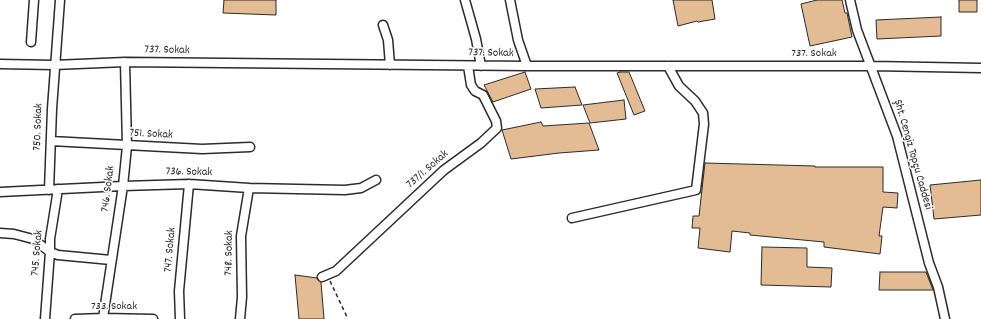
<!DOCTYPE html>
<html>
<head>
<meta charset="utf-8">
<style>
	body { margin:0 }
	canvas { display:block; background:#fff }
</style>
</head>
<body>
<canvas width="981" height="319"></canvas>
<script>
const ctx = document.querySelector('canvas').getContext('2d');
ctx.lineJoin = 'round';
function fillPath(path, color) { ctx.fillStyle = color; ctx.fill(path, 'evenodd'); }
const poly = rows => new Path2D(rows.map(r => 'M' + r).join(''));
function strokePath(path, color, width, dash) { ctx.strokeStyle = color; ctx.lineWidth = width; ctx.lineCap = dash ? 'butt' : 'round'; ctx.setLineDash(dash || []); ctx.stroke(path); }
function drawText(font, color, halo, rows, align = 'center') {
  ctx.font = font + ' Dekko,sans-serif'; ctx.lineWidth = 3; ctx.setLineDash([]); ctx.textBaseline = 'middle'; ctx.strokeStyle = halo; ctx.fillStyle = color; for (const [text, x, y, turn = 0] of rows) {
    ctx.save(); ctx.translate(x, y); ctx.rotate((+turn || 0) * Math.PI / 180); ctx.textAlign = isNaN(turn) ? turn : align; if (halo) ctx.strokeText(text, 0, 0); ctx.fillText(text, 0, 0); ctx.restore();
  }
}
const building = poly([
	[224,0,276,0,276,15,223,13,224,0],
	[673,0,712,0,715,19,698,22,697,21,678,26,673,0],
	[817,0,842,0,845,13,847,13,852,37,810,46,801,4,817,0],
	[959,0,977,0,977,12,959,12,959,0],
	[941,17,941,36,877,39,876,20,941,17],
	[525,72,531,89,493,102,484,85,525,72],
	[620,72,629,72,645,111,634,115,617,73,620,72],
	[575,87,582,105,541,108,535,89,575,87],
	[624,100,626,119,590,123,583,105,624,100],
	[541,122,543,126,589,123,599,150,559,153,511,159,502,130,541,122],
	[705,163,815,166,815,167,883,167,883,192,898,193,897,208,883,207,879,236,882,236,880,254,824,247,824,242,750,235,750,233,732,231,730,252,698,248,700,228,692,228,693,216,699,216,705,163],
	[981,180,981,215,934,219,930,185,981,180],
	[762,247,807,248,807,267,832,268,831,287,761,285,762,247],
	[880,272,926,272,933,290,879,290,880,272],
	[295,275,317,278,321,282,324,319,299,319,295,275]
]);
fillPath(building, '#e3bc94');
strokePath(building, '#2b2b2b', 1);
const minor = poly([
	[465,0,476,39,481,66],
	[510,0,518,40,527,66],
	[850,0,857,30,897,136,929,263,938,287,945,319],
	[383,25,388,40,390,65],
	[31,42,34,0],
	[0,64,54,65,125,62,527,66,872,66,981,68],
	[51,141,202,149,250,147],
	[49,190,52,109,60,0],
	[0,192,123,186,189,184,249,188,345,190,361,188,376,180],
	[572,218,696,190,704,124,703,113,695,101,679,86,668,66],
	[0,233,14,234,33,239,50,252,58,255,111,260],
	[322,277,336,271,444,170,481,143,497,128,496,121,483,95,475,91,471,85,468,66],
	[103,318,123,186,127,146,125,62],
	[45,319,50,252,50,239,58,189],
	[75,319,103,318,153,319],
	[180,319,179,291,189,184],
	[240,319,242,297,241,236,249,188]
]);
strokePath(minor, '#2b2b2b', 11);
strokePath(poly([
	[330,281,348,319]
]), '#2b2b2b', 1.5, [4, 3]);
strokePath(minor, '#fff', 8);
drawText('12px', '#2b2b2b', '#fff', [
	["737. Sokak",167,51,1],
	["737. Sokak",491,54,1],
	["737. Sokak",814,54],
	["750. Sokak",39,127,-88],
	["751. Sokak",151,135,3],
	["Şht. Cengiz Topçu Caddesi",912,155,74],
	["737/1. Sokak",428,170,-41],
	["736. Sokak",189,173,1],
	["746. Sokak",109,189,-83],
	["747. Sokak",171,250,-85],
	["745. Sokak",38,253,-85],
	["748. Sokak",230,253,-89],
	["733. Sokak",114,307]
]);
</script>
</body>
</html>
